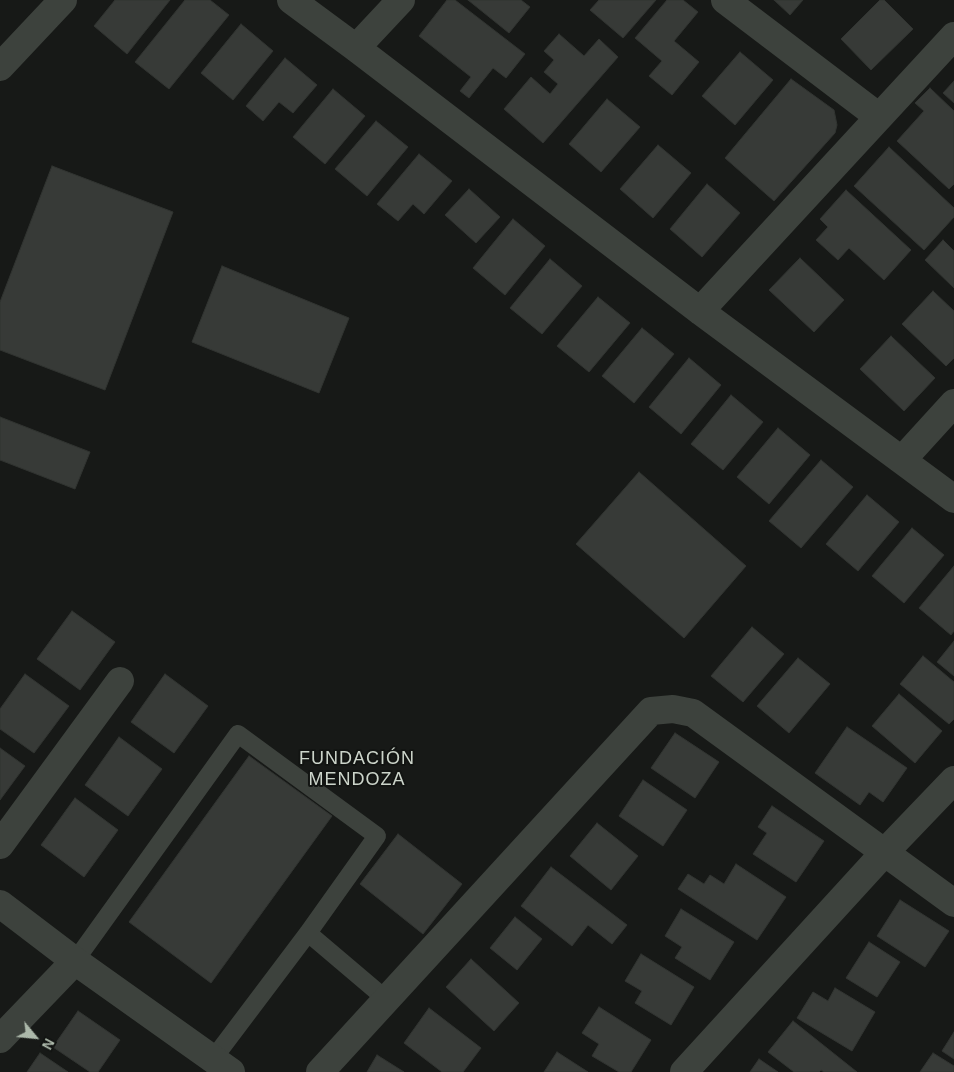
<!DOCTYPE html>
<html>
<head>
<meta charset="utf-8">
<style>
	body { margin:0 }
	#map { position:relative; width:954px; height:1072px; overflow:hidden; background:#171917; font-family:Arial,sans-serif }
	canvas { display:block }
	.north { position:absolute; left:10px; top:1012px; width:50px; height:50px; -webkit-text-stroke:4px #121412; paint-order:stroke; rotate:118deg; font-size:14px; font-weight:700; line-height:20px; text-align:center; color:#acb8aa }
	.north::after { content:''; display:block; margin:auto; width:18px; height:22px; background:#acb8aa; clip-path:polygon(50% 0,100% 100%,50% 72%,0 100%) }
</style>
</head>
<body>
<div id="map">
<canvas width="954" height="1072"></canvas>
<div class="north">N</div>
</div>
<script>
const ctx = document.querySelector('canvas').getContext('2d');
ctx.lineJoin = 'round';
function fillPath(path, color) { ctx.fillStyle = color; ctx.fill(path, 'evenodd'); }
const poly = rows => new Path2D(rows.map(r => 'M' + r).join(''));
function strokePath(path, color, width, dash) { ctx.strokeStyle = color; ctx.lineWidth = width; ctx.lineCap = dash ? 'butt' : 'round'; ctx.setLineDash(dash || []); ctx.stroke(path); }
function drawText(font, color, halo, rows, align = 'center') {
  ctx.font = font + ' Arial,sans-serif'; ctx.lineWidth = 4; ctx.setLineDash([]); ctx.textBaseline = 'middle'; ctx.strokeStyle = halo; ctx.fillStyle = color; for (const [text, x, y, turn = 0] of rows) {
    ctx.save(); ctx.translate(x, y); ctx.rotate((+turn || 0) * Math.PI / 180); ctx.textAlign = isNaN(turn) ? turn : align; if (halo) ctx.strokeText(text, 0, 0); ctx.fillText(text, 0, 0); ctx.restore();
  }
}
const building = poly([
	[115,0,170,0,127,54,94,26,115,0],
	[185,0,210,0,229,15,169,89,135,62,185,0],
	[447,0,455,0,525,54,506,78,493,68,469,98,460,91,471,77,419,36,447,0],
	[468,0,521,0,530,7,509,33,468,0],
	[599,0,656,0,623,38,590,10,599,0],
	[667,0,683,0,698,12,674,41,699,62,672,95,649,76,662,61,635,38,667,0],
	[774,0,803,0,790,15,774,0],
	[880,0,884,0,913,29,871,70,841,39,880,0],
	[241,24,273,51,233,100,201,73,241,24],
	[559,34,584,56,599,39,618,57,543,143,504,109,531,77,550,94,558,84,544,72,554,60,544,51,559,34],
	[740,52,773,80,735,125,702,96,740,52],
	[285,58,317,85,293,113,279,102,263,121,246,106,285,58],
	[791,79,834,110,837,125,835,133,774,201,725,158,791,79],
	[954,81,954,103,943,93,954,81],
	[930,88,954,111,954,184,949,189,897,141,924,111,915,103,930,88],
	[333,89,365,116,325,164,293,137,333,89],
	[607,99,640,127,601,172,569,144,607,99],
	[376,121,408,147,367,196,335,169,376,121],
	[658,145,691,173,653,218,620,189,658,145],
	[889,147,954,208,954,217,924,250,854,186,889,147],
	[419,154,452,181,424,214,413,204,398,221,377,204,419,154],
	[52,166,173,212,105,390,0,350,0,302,52,166],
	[707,184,740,213,702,257,670,229,707,184],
	[469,189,500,217,476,243,445,215,469,189],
	[846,190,911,250,884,280,849,248,838,260,816,240,828,227,820,219,846,190],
	[513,219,545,246,505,295,473,268,513,219],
	[943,240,954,251,954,288,925,260,943,240],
	[800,258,844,300,814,332,769,290,800,258],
	[550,259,582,286,542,334,510,308,550,259],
	[222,266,349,318,319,393,192,342,222,266],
	[933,291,954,311,954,358,946,366,902,324,933,291],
	[598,297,630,323,589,372,557,346,598,297],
	[642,328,674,354,634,403,602,376,642,328],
	[891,336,935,378,904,411,860,369,891,336],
	[689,358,721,385,681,434,649,407,689,358],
	[731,395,763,422,723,470,691,444,731,395],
	[0,417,90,452,75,489,0,460,0,417],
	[778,428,810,455,769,504,737,477,778,428],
	[821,460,853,487,801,548,769,521,821,460],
	[639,472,746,566,684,638,576,544,639,472],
	[867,495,899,522,858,571,826,544,867,495],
	[912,528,944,555,904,603,872,576,912,528],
	[954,566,954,631,951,635,919,608,954,566],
	[72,611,115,642,80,690,37,659,72,611],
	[752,627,784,654,743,702,711,676,752,627],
	[954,641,954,676,937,662,954,641],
	[923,656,954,682,954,719,949,724,900,684,923,656],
	[798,658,830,684,789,733,757,706,798,658],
	[25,674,69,706,34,753,0,729,0,709,25,674],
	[165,674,208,706,174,753,131,722,165,674],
	[899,694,942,731,915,763,872,726,899,694],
	[847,727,907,768,883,802,869,792,860,805,815,773,847,727],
	[675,733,719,762,695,798,651,768,675,733],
	[119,737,162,769,128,816,85,785,119,737],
	[0,748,25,766,0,800,0,748],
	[249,756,332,816,211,983,129,922,249,756],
	[643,780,687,810,663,846,619,816,643,780],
	[75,798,118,830,84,877,41,845,75,798],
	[772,806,824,841,796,882,753,854,767,833,758,827,772,806],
	[597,823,638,856,611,890,570,856,597,823],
	[398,834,462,884,423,934,360,884,398,834],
	[736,864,786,897,757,940,678,889,688,874,704,884,710,875,724,884,736,864],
	[551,867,627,925,612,944,588,925,572,946,521,906,551,867],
	[900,900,949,931,925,967,877,936,900,900],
	[681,909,734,942,710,980,675,958,682,947,665,936,681,909],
	[515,917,542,939,517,970,490,948,515,917],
	[869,942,900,962,877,997,846,978,869,942],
	[641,954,694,987,671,1025,635,1003,642,991,625,981,641,954],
	[471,959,519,1003,494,1031,446,987,471,959],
	[835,988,875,1012,852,1051,797,1018,813,992,828,1001,835,988],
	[599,1007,651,1040,631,1072,619,1072,592,1056,599,1044,582,1033,599,1007],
	[429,1008,481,1048,463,1072,442,1072,404,1043,429,1008],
	[78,1011,120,1040,98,1072,90,1072,53,1047,78,1011],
	[793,1021,857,1072,824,1072,821,1070,819,1072,794,1072,768,1052,793,1021],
	[954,1032,954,1059,942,1051,954,1032],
	[557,1052,588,1072,544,1072,557,1052],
	[40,1053,68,1072,27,1072,40,1053],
	[933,1053,954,1066,954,1072,920,1072,933,1053],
	[377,1055,404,1072,367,1072,377,1055],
	[759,1059,778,1072,750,1072,759,1059]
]);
fillPath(building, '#373a37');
strokePath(building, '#313431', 1);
strokePath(poly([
	[308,933,387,1000],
	[75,961,238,734,377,836,308,933,213,1059]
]), '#3d423d', 18);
strokePath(poly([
	[291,0,356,48,700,311,954,499],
	[725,0,879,117],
	[356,48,401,0],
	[0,67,63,0],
	[700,311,954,36],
	[902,460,954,403],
	[0,845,120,681],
	[0,904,75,961,231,1072],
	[0,1039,75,961],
	[320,1072,651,711,673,709,693,713,954,903],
	[684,1072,884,853,954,780]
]), '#3d423d', 28);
ctx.letterSpacing = '1px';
drawText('18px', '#ccd4ca', '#121412', [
	["FUNDACIÓN",357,759],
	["MENDOZA",357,780]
]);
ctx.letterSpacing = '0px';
</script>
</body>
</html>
